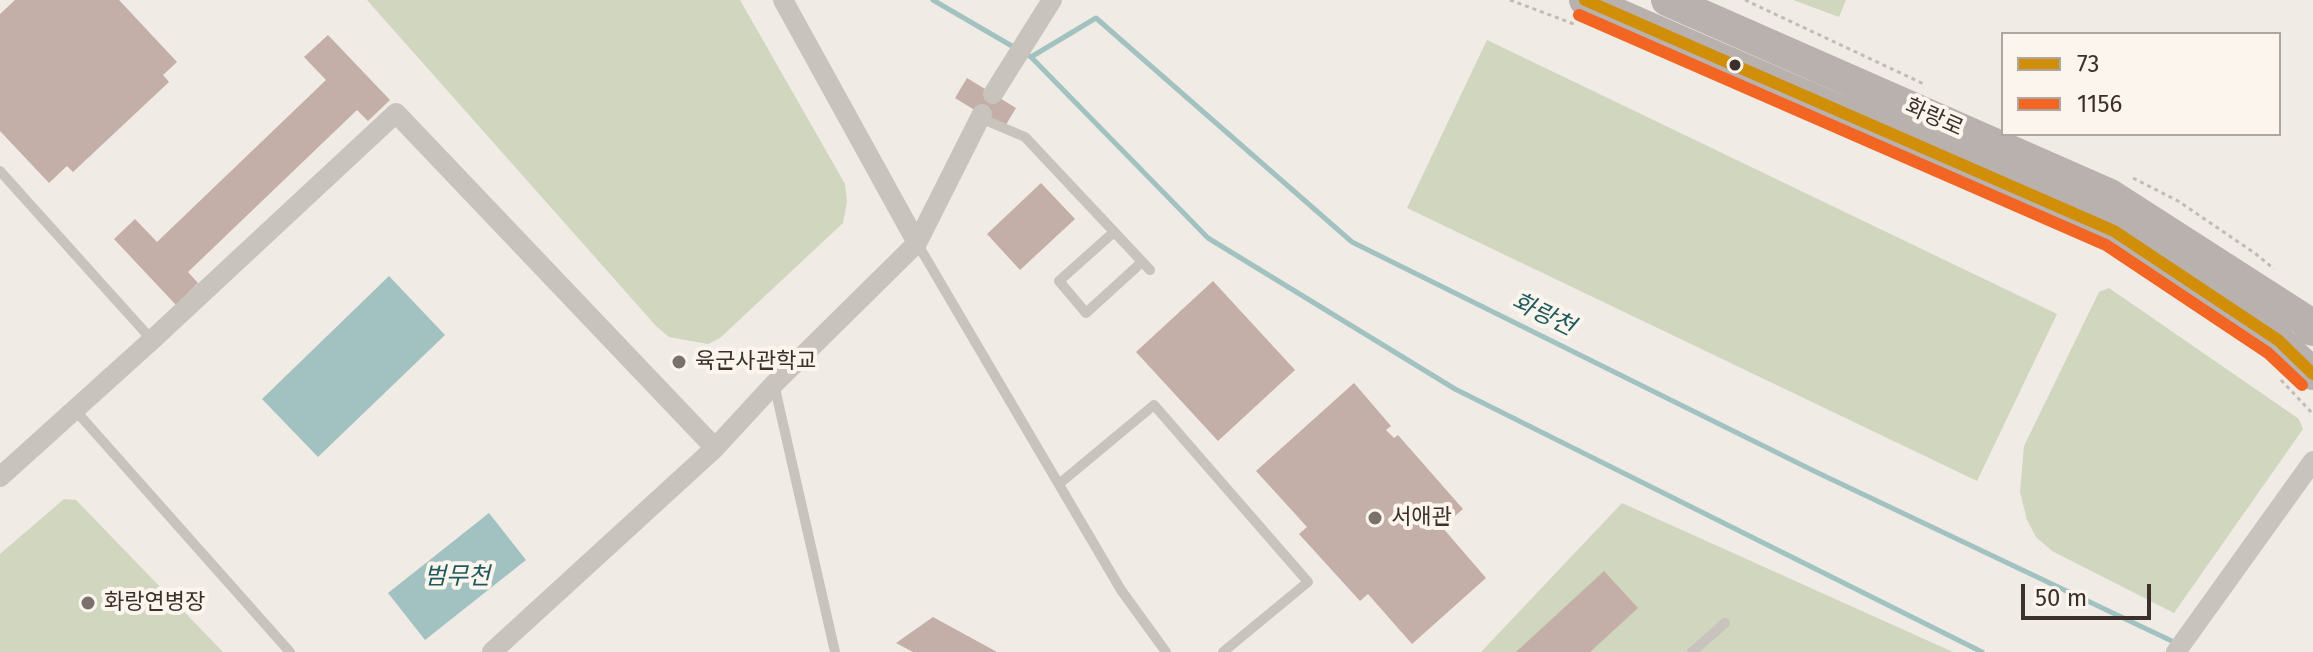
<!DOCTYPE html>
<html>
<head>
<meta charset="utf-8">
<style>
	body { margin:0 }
	#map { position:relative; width:2313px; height:652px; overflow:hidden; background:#f0ebe5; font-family:"Fira Sans",sans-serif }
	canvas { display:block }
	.legend { position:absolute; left:2001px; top:32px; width:280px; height:104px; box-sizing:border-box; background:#fbf5ee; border:2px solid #aea6a0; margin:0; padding:10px 14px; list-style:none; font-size:24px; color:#3b302b }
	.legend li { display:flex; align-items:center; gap:16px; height:40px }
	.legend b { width:40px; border:2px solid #aea6a0 }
	.scale { position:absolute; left:2021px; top:584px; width:130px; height:36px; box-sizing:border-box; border:4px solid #3b302b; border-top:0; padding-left:10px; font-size:24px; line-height:28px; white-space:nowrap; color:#3b302b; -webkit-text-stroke:6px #fbf5ee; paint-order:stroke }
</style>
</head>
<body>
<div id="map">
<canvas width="2313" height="652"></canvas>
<ul class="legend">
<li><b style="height:10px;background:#d18e09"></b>73</li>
<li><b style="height:10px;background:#f26522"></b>1156</li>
</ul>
<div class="scale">50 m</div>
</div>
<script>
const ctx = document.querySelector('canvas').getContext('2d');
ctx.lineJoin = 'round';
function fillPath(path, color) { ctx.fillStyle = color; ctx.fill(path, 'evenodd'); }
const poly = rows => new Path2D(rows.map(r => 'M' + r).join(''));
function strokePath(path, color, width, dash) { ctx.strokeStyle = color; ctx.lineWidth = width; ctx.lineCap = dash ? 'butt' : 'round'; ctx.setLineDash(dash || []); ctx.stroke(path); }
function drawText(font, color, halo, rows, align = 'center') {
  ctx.font = font + ' "Fira Sans","Noto Sans KR",sans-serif'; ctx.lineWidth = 8; ctx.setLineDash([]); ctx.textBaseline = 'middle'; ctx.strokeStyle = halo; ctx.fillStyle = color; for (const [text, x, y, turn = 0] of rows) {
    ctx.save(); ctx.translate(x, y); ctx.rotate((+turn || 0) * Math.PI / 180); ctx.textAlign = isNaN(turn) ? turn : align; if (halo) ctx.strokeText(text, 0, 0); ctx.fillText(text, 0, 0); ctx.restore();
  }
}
fillPath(poly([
	[367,0,740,0,845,184,847,202,843,223,720,338,708,344,669,337,656,326],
	[1793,0,1846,0,1839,17],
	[1487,40,2057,314,1977,481,1407,208],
	[2109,288,2299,419,2303,429,2174,613,2052,551,2036,537,2027,520,2020,492,2024,446,2099,292],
	[64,499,76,500,223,652,0,652,0,554],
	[1622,503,1953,652,1481,652]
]), '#d1d6bf');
fillPath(poly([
	[389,276,445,335,318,457,262,399],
	[489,513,526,560,425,640,388,593]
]), '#a1c2c1');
strokePath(poly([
	[933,0,1017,49],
	[1026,54,1031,57,1096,18,1352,242,1814,471,2176,643],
	[1031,57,1208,238,1455,389,1982,652]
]), '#a1c2c1', 5);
fillPath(poly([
	[15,0,119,0,177,62,163,75,169,82,73,172,67,166,49,183,0,131,0,14],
	[328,35,390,100,368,121,357,110,188,272,198,283,176,305,114,239,135,219,157,242,326,80,304,57],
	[967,78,1016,108,1004,128,955,98],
	[1041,183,1075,219,1020,270,987,234],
	[1213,281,1295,370,1218,441,1136,352],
	[1354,383,1391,426,1386,430,1394,438,1398,435,1463,509,1442,527,1486,578,1412,644,1368,594,1360,601,1299,534,1307,527,1256,471],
	[1604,571,1638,608,1590,652,1516,652],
	[933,617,997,652,913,652,896,643]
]), '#c3afa7');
strokePath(poly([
	[1510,0,1574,24],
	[1745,0,1926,85],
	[2133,178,2178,201,2256,254,2274,269],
	[2281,380,2313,414]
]), '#c2bbb6', 3, [4, 4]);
strokePath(poly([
	[980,118,1025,137,1150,270],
	[0,171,152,340],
	[1114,232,1059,281,1086,313,1142,262],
	[917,243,1121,590,1166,652],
	[774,384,835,652],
	[75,410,290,652],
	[1059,484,1154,405,1308,582,1223,652],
	[1692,652,1725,623]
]), '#c9c3be', 10);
strokePath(poly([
	[993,94,1052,0],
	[917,243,982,114],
	[0,477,152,340,396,113,715,448],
	[492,652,715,448,774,384,917,243,783,0],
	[2176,652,2313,461]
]), '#c9c3be', 20);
strokePath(poly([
	[1585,0,2114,231,2278,340,2313,374],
	[1667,0,2110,195,2303,319,2313,330]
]), '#b8b1ad', 32);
strokePath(poly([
	[1585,0,2114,231,2278,340,2313,374]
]), '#d18e09', 12);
strokePath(poly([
	[1579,15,2106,245,2268,353,2302,385]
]), '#f26522', 12);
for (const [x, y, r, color] of [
	[1735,65,7,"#3b302b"],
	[679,362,8,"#7a716c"],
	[1375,518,8,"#7a716c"],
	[88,603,8,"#7a716c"]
]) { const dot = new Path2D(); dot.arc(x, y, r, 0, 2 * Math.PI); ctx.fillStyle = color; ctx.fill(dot); strokePath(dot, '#fbf5ee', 3); }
drawText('22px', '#3b302b', '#fbf5ee', [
	["화랑로",1934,118,24]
]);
drawText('22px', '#3b302b', '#fbf5ee', [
	["육군사관학교",695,362],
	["서애관",1391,518],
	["화랑연병장",104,603]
], 'left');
drawText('italic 24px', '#1f5a5e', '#fbf5ee', [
	["화랑천",1543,315,26],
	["범무천",457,577]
]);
</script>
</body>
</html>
